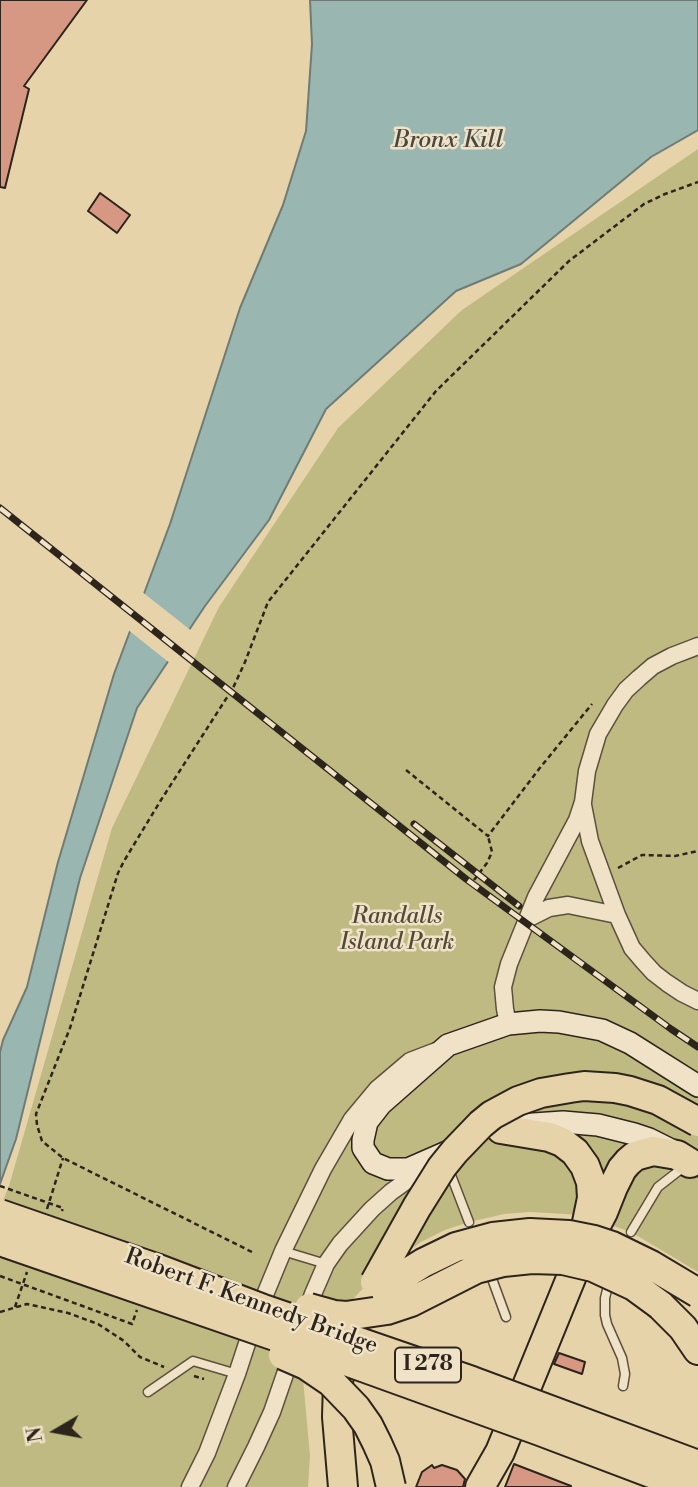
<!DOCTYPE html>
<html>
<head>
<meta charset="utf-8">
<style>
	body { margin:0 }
	#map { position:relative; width:698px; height:1487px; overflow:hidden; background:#e7d3a9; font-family:"Libre Bodoni",serif }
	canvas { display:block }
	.north { position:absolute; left:21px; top:1396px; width:70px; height:70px; -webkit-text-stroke:5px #efe2c7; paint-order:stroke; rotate:260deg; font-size:19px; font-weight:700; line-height:28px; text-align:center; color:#2d241c }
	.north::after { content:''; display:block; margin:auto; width:24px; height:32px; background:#2d241c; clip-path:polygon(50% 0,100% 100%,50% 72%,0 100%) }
</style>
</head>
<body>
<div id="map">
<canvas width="698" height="1487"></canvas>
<div class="north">N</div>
</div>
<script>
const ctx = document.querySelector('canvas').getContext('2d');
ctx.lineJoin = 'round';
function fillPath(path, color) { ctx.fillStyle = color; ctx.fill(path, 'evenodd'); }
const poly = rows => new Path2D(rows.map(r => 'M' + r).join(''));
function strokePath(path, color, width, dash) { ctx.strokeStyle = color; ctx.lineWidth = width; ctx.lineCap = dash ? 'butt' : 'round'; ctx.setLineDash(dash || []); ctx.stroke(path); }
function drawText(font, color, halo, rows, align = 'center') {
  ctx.font = font + ' "Libre Bodoni",serif'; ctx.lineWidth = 5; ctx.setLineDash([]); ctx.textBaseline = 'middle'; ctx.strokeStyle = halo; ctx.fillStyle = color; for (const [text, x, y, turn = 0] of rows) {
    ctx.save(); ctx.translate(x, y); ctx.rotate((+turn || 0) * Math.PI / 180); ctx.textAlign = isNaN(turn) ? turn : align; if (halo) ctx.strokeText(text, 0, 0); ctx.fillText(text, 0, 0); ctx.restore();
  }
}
fillPath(poly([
	[698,149,698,1272,631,1232,582,1215,530,1212,504,1214,469,1222,445,1230,421,1242,379,1272,352,1300,302,1368,310,1456,308,1487,0,1487,0,1208,9,1186,112,828,219,607,338,428,462,310]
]), '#beba82');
const water = poly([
	[310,0,698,0,698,130,651,157,521,264,456,291,326,409,269,520,205,606,137,708,80,878,16,1139,0,1184,0,1052,3,1040,27,987,58,862,114,674,170,524,240,308,283,205,306,131,312,44,310,0]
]);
fillPath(water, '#9ab6b1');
strokePath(water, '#6e7c75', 2);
fillPath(poly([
	[141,591,193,632,171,664,127,629]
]), '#e7d3a9');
const building = poly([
	[0,0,87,0,24,86,29,89,5,188,0,187,0,0],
	[100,193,130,215,117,233,88,211,100,193],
	[559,1353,585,1362,582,1374,554,1364,559,1353],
	[514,1464,571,1486,571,1487,505,1487,514,1464],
	[432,1465,434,1468,442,1465,457,1470,465,1479,463,1487,416,1487,422,1472,432,1465]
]);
fillPath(building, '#d69883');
strokePath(building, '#2d241c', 2);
const lane = poly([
	[449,1170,469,1222],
	[631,1232,658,1187,685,1166],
	[283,1251,326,1264],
	[491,1276,506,1317],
	[608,1286,605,1298,605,1315,607,1324,622,1358,625,1374,623,1386],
	[148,1392,193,1361,237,1374]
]);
const street = poly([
	[583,805,590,841,617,915],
	[527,919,549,908,568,905,617,915,632,948,643,961,654,973,667,983,682,993,698,1001],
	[508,1024,505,1009,503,987,509,964,536,897,577,820,583,802,587,771,598,734,615,705,626,690,639,678,653,666,672,656,698,646],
	[306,1313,313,1294,326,1264,340,1244,372,1209,391,1192,424,1168],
	[190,1487,207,1453,237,1374,255,1319,283,1251,323,1169,352,1119,377,1089,410,1061,436,1051],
	[236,1487,256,1447,272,1412,293,1351]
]);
const secondary = poly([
	[519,1125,563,1122,598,1125,634,1134,649,1139,671,1150],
	[456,1148,408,1169,388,1169,373,1163,363,1148,363,1140,367,1122,381,1104,448,1045,508,1024,540,1021,559,1022,602,1030,630,1043,698,1086]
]);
const highway = poly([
	[501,1129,549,1137,562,1142,575,1152,585,1166,591,1182,592,1198,586,1227],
	[660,1305,683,1328,698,1350],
	[340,1371,338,1382,337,1417,343,1487],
	[480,1487,500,1452,580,1256,603,1212,613,1187,622,1169,628,1162,635,1156,653,1151,677,1155,690,1163]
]);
strokePath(lane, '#5c503f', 11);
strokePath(street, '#5c503f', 19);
strokePath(secondary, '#2d241c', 24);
strokePath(highway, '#2d241c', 32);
strokePath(poly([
	[406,770,488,836,539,769,592,704],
	[618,868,642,855,675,856,698,851],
	[474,880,487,863,492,852,488,836],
	[47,1209,63,1158],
	[252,1252,63,1158,42,1141,37,1125,36,1114,70,1028,118,873,124,861,161,800,233,688,245,662,268,602,436,391,569,261,644,204,665,194,698,182],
	[15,1307,27,1272],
	[0,1312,27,1304,68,1313,98,1324,124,1341,140,1357,164,1367],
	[194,1376,204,1379]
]), '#2d241c', 2.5, [5, 3.5]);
strokePath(lane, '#efe2c7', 8);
strokePath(street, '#efe2c7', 16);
strokePath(secondary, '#efe2c7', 21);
strokePath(highway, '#e7d3a9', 28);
const rail = poly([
	[0,508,466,879,671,1029,698,1047],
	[414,824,519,906]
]);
strokePath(rail, '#2d241c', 7);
strokePath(rail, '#efe2c7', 4.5, [13]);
const highwayBridge = poly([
	[0,1214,156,1268,266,1310,472,1381,698,1465],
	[0,1241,321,1352,540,1431,688,1487],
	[375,1282,417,1207,442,1167,455,1151,481,1124,492,1115,518,1101,541,1093,570,1088,584,1086,615,1088,630,1091,658,1100,698,1122],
	[386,1292,407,1273,423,1263,456,1247,493,1237,530,1233,569,1235,594,1240,612,1246,651,1265,698,1293],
	[309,1308,334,1315,346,1316,387,1310,411,1302,476,1269,503,1262,532,1259,563,1260,593,1267,634,1286,660,1305],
	[283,1355,306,1365,331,1382,356,1408,368,1425,377,1443,385,1461,391,1487]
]);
strokePath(highwayBridge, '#2d241c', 32, []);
strokePath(poly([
	[0,1186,63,1208,62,1211],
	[0,1276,132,1324,137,1310]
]), '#2d241c', 2.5, [5, 3.5]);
strokePath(highwayBridge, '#e7d3a9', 28);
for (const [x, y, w] of [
	[428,1365,66]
]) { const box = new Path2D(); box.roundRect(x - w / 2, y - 17.5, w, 35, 5); ctx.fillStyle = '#efe2c7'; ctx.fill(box); strokePath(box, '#2d241c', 2); }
drawText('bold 21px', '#2d241c', null, [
	["I 278",428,1365]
]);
drawText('italic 23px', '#514a36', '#efe2c7', [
	["Randalls",397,917],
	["Island Park",397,943]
]);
drawText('23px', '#2d241c', '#efe2c7', [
	["Robert F. Kennedy Bridge",251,1302,20]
]);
drawText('italic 24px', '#484841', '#efe2c7', [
	["Bronx Kill",448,141]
]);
</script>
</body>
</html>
